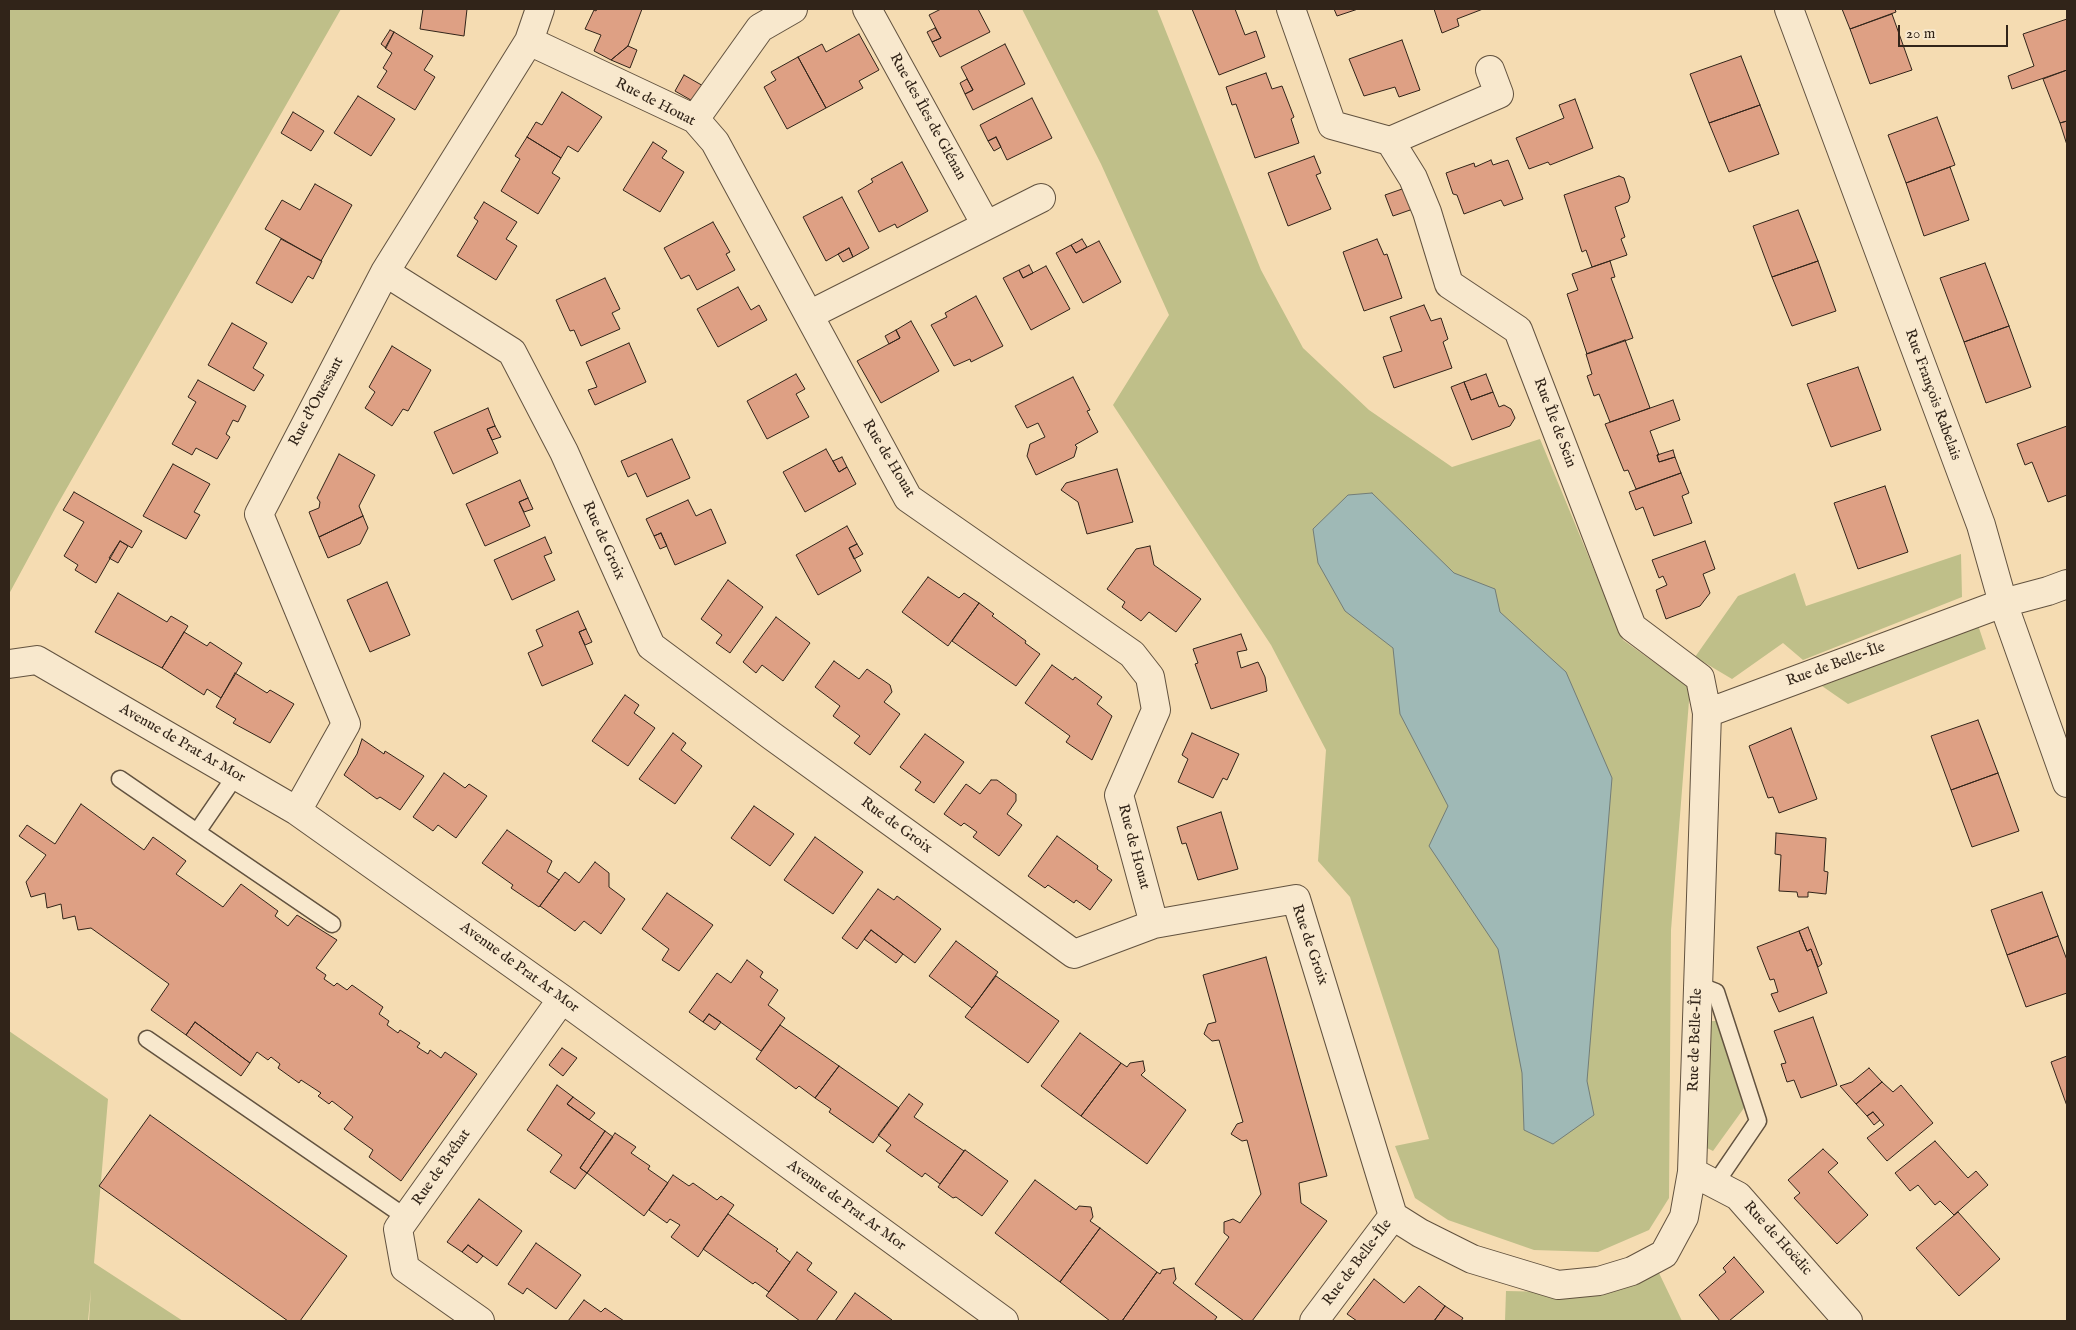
<!DOCTYPE html>
<html>
<head>
<meta charset="utf-8">
<style>
	body { margin:0 }
	#map { position:relative; width:2076px; height:1330px; overflow:hidden; background:#f5dcb2; font-family:"IM FELL English",serif }
	canvas { display:block }
	.frame { position:absolute; inset:0; border:10px solid #312419; pointer-events:none }
	.scale { position:absolute; left:1898px; top:25px; width:110px; height:22px; box-sizing:border-box; border:2px solid #312419; border-top:0; padding-left:6px; font-size:15px; line-height:18px; white-space:nowrap; color:#312419; -webkit-text-stroke:4px #f8e8cd; paint-order:stroke }
</style>
</head>
<body>
<div id="map">
<canvas width="2076" height="1330"></canvas>
<div class="frame"></div>
<div class="scale">20 m</div>
</div>
<script>
const ctx = document.querySelector('canvas').getContext('2d');
ctx.lineJoin = 'round';
function fillPath(path, color) { ctx.fillStyle = color; ctx.fill(path, 'evenodd'); }
const poly = rows => new Path2D(rows.map(r => 'M' + r).join(''));
function strokePath(path, color, width, dash) { ctx.strokeStyle = color; ctx.lineWidth = width; ctx.lineCap = dash ? 'butt' : 'round'; ctx.setLineDash(dash || []); ctx.stroke(path); }
function drawText(font, color, halo, rows, align = 'center') {
  ctx.font = font + ' "IM FELL English",serif'; ctx.lineWidth = 4.5; ctx.setLineDash([]); ctx.textBaseline = 'middle'; ctx.strokeStyle = halo; ctx.fillStyle = color; for (const [text, x, y, turn = 0] of rows) {
    ctx.save(); ctx.translate(x, y); ctx.rotate((+turn || 0) * Math.PI / 180); ctx.textAlign = isNaN(turn) ? turn : align; if (halo) ctx.strokeText(text, 0, 0); ctx.fillText(text, 0, 0); ctx.restore();
  }
}
fillPath(poly([
	[9,9,341,9,56,507,9,594],
	[1022,9,1157,9,1261,270,1303,348,1369,410,1452,467,1540,439,1623,640,1690,688,1671,930,1669,1198,1649,1230,1598,1252,1534,1250,1448,1220,1415,1198,1395,1146,1429,1139,1350,897,1318,861,1326,750,1271,645,1113,405,1169,315,1101,164],
	[1961,554,1962,597,1803,660,1783,643,1732,679,1695,657,1738,596,1795,573,1806,606],
	[1978,625,1986,649,1848,704,1822,686],
	[1708,1021,1716,1021,1744,1108,1713,1151,1703,1146],
	[9,1031,108,1099,94,1263,183,1321,89,1321,91,1289,88,1321,9,1321],
	[1659,1273,1682,1321,1505,1321,1506,1291,1600,1293]
]), '#bfbf89');
const water = poly([
	[1372,493,1454,573,1495,589,1500,612,1566,672,1612,778,1587,1081,1594,1115,1553,1144,1524,1130,1522,1073,1498,949,1429,846,1448,806,1400,714,1393,648,1345,611,1318,563,1313,529,1348,495,1372,493]
]);
fillPath(water, '#9fb9b6');
strokePath(water, '#737d77', 1);
const building = poly([
	[423,9,467,9,464,36,420,29,423,9],
	[597,9,642,9,628,46,611,60,594,51,601,35,585,29,594,10,596,11,597,9],
	[941,9,978,9,990,32,940,57,932,42,941,38,929,15,941,9],
	[1192,9,1235,9,1245,35,1256,31,1265,57,1219,75,1192,9],
	[1334,9,1358,9,1337,16,1334,9],
	[1434,9,1483,9,1457,19,1459,26,1442,33,1434,9],
	[1842,9,1895,9,1896,12,1850,29,1842,9],
	[1892,14,1912,70,1870,84,1850,29,1892,14],
	[2067,19,2067,70,2012,89,2008,76,2034,66,2023,34,2067,19],
	[935,28,941,38,932,42,927,32,935,28],
	[390,30,394,32,386,48,381,44,390,30],
	[394,32,433,56,424,70,435,77,415,110,377,87,387,71,383,68,392,53,385,48,394,32],
	[859,34,879,70,859,81,863,88,826,108,798,57,822,44,826,52,859,34],
	[1402,40,1420,90,1399,97,1395,87,1364,96,1349,59,1402,40],
	[1005,44,1025,84,973,110,965,94,973,90,961,67,1005,44],
	[628,46,637,50,630,68,611,60,628,46],
	[1741,56,1760,105,1709,123,1690,74,1741,56],
	[798,57,826,108,787,129,764,87,776,80,771,72,798,57],
	[2067,70,2067,121,2060,123,2043,79,2067,70],
	[1266,73,1272,89,1282,86,1294,117,1291,119,1299,143,1255,158,1236,104,1232,105,1226,87,1266,73],
	[684,75,705,87,696,103,675,91,684,75],
	[967,79,973,90,965,94,960,83,967,79],
	[562,92,602,117,578,152,568,146,561,158,527,137,536,122,542,125,562,92],
	[358,96,395,119,371,156,334,133,358,96],
	[1032,98,1052,138,1007,160,996,137,988,141,980,125,1032,98],
	[1575,99,1593,148,1550,165,1548,162,1529,169,1516,138,1564,118,1559,105,1575,99],
	[1760,105,1779,154,1729,172,1709,123,1760,105],
	[293,112,324,131,311,151,281,133,293,112],
	[1937,117,1955,165,1906,183,1888,135,1937,117],
	[2067,121,2067,145,2060,123,2067,121],
	[527,137,561,158,552,173,560,178,538,214,501,191,520,159,515,156,527,137],
	[996,137,1001,147,994,151,988,141,996,137],
	[653,142,667,151,662,158,684,172,660,212,623,190,653,142],
	[1314,156,1321,173,1316,175,1331,209,1288,226,1268,173,1314,156],
	[1491,160,1493,165,1508,160,1523,199,1504,206,1501,200,1464,214,1457,195,1453,194,1446,173,1474,163,1475,167,1491,160],
	[902,162,928,211,897,228,895,224,879,232,858,191,873,182,871,179,902,162],
	[1950,167,1969,220,1924,236,1906,183,1950,167],
	[1619,176,1624,178,1630,197,1628,202,1615,207,1625,237,1621,239,1627,255,1592,267,1586,250,1582,252,1564,195,1619,176],
	[315,184,352,205,321,261,265,229,282,200,300,210,315,184],
	[1405,188,1413,209,1393,216,1385,195,1405,188],
	[842,197,869,248,853,257,849,248,826,261,803,217,842,197],
	[484,202,517,222,506,239,517,246,496,280,457,256,478,221,474,218,484,202],
	[1798,210,1818,261,1772,277,1753,226,1798,210],
	[713,222,730,252,726,254,735,270,697,290,689,275,681,279,664,248,713,222],
	[281,239,322,261,313,279,308,276,292,303,256,283,281,239],
	[1082,239,1087,247,1076,253,1071,245,1082,239],
	[1377,239,1384,255,1387,254,1402,298,1364,311,1343,252,1377,239],
	[1099,241,1121,282,1083,303,1056,253,1071,245,1076,253,1099,241],
	[849,248,853,257,843,262,838,254,849,248],
	[1610,261,1615,277,1611,278,1633,338,1587,354,1567,294,1578,290,1572,274,1610,261],
	[1818,261,1836,311,1792,326,1772,277,1818,261],
	[1985,263,2009,326,1964,342,1940,278,1985,263],
	[1029,265,1033,273,1023,278,1019,270,1029,265],
	[1046,266,1070,309,1031,330,1003,278,1019,270,1023,278,1046,266],
	[605,278,620,309,612,313,620,329,581,346,574,330,570,331,556,300,605,278],
	[738,287,751,310,759,305,767,320,718,347,697,309,738,287],
	[976,296,1003,346,971,362,970,359,954,366,931,325,947,317,945,313,976,296],
	[1424,305,1431,321,1441,318,1448,339,1443,342,1452,368,1394,388,1383,357,1402,351,1390,317,1424,305],
	[911,321,939,371,881,403,857,361,900,338,896,330,911,321],
	[232,323,267,343,253,368,264,375,254,391,208,365,232,323],
	[2009,326,2031,387,1986,403,1964,342,2009,326],
	[896,330,900,338,889,344,885,336,896,330],
	[1625,340,1650,408,1610,422,1599,394,1594,396,1587,376,1592,374,1586,354,1625,340],
	[629,343,646,382,595,405,588,390,597,387,586,362,629,343],
	[392,346,431,370,408,411,403,409,392,426,365,408,375,392,369,387,392,346],
	[1858,367,1881,430,1831,447,1807,384,1858,367],
	[796,374,805,389,796,394,809,417,767,439,747,401,796,374],
	[1486,374,1493,392,1471,400,1464,382,1486,374],
	[1073,377,1090,410,1087,411,1098,432,1075,445,1077,447,1074,457,1036,475,1027,456,1030,444,1045,437,1038,423,1027,428,1015,406,1073,377],
	[198,380,246,406,238,422,233,420,226,434,230,437,217,459,196,448,192,455,172,444,196,402,188,397,198,380],
	[1464,382,1471,400,1493,392,1499,407,1504,405,1511,409,1515,418,1510,426,1472,440,1451,387,1464,382],
	[1673,400,1680,420,1650,431,1659,455,1657,455,1659,462,1675,457,1681,473,1636,489,1628,470,1624,471,1605,424,1673,400],
	[488,408,495,426,487,429,498,453,453,474,434,432,488,408],
	[495,426,501,437,492,440,487,429,495,426],
	[2067,426,2067,495,2048,502,2032,462,2025,465,2017,444,2067,426],
	[672,439,690,478,647,497,636,473,628,477,621,461,672,439],
	[826,449,839,472,847,467,856,484,805,512,783,472,826,449],
	[1673,450,1675,457,1659,462,1657,455,1673,450],
	[339,454,375,475,359,506,363,516,319,537,309,512,319,508,320,502,317,498,339,454],
	[842,457,847,467,839,472,833,461,842,457],
	[173,464,210,484,194,512,200,515,186,539,143,516,173,464],
	[1117,469,1133,522,1087,534,1078,502,1061,490,1066,483,1117,469],
	[1681,473,1689,493,1682,496,1692,523,1654,536,1643,507,1636,510,1629,492,1681,473],
	[520,480,528,498,519,502,530,526,485,546,466,504,520,480],
	[1885,486,1908,552,1858,569,1834,503,1885,486],
	[74,492,142,531,132,548,120,541,96,583,75,570,78,565,64,556,84,522,63,510,74,492],
	[528,498,533,509,524,512,519,502,528,498],
	[688,500,696,516,711,509,726,543,675,565,661,533,654,536,646,519,688,500],
	[363,516,368,528,360,544,328,558,319,537,363,516],
	[847,526,857,544,849,548,861,571,818,595,796,555,847,526],
	[661,533,667,546,660,549,654,536,661,533],
	[545,537,552,553,544,556,555,580,512,600,494,560,545,537],
	[120,541,128,546,118,563,109,558,120,541],
	[1705,541,1715,569,1703,574,1710,593,1700,606,1666,619,1656,590,1667,585,1663,576,1659,578,1652,560,1705,541],
	[857,544,863,554,854,559,849,548,857,544],
	[1150,546,1154,565,1201,599,1176,632,1149,612,1141,621,1122,607,1125,602,1107,589,1136,549,1150,546],
	[928,577,959,598,964,593,979,603,948,646,902,612,928,577],
	[728,580,763,607,730,653,716,643,722,635,701,619,728,580],
	[387,582,410,635,370,652,347,600,387,582],
	[118,593,167,622,171,616,188,626,162,668,95,632,118,593],
	[979,603,994,614,992,616,1026,641,1025,643,1040,654,1016,686,952,641,979,603],
	[578,611,586,629,579,632,593,664,542,686,528,653,543,646,536,630,578,611],
	[776,617,810,643,783,681,762,665,756,673,743,662,776,617],
	[586,629,592,642,585,645,579,632,586,629],
	[184,632,207,646,210,642,242,663,221,698,207,689,204,695,162,668,184,632],
	[1241,634,1247,650,1237,652,1241,668,1258,662,1265,677,1267,691,1211,709,1195,664,1198,663,1193,649,1241,634],
	[834,661,859,679,867,669,890,685,892,692,884,702,900,714,870,755,854,743,860,736,833,716,840,706,815,687,834,661],
	[1052,665,1073,680,1075,677,1102,697,1097,704,1112,716,1092,760,1066,742,1070,736,1025,703,1052,665],
	[235,673,267,693,270,690,294,704,270,743,233,723,236,719,216,707,235,673],
	[625,695,639,705,634,713,655,728,628,766,592,741,625,695],
	[1978,720,1998,773,1951,790,1931,736,1978,720],
	[1791,728,1817,799,1779,813,1773,797,1768,798,1749,746,1791,728],
	[673,733,686,743,681,750,702,766,675,804,639,779,673,733],
	[1192,733,1239,754,1227,780,1223,778,1213,798,1178,782,1188,759,1182,755,1192,733],
	[925,734,964,762,934,803,915,790,921,782,900,767,925,734],
	[362,739,384,754,385,751,424,776,400,810,380,797,377,799,344,775,357,754,362,739],
	[444,773,465,788,469,784,487,796,456,838,438,825,433,831,413,817,444,773],
	[1998,773,2019,831,1972,847,1951,790,1998,773],
	[991,780,997,780,1016,794,1016,801,1007,814,1022,825,999,856,973,837,977,832,964,823,961,826,944,814,966,784,980,794,991,780],
	[81,804,144,850,153,837,186,861,176,874,223,907,241,884,278,911,275,916,288,926,297,915,337,940,316,968,326,975,324,979,334,986,337,983,347,990,352,985,383,1007,379,1014,389,1021,387,1025,398,1033,400,1030,420,1043,417,1047,428,1054,430,1050,441,1058,445,1052,477,1074,401,1181,369,1157,373,1150,344,1129,353,1117,332,1101,329,1104,318,1096,321,1093,301,1080,299,1083,278,1068,280,1064,271,1057,268,1060,257,1052,250,1063,195,1022,186,1035,151,1010,169,984,91,928,78,930,75,916,63,919,61,904,47,908,45,893,31,897,26,882,46,855,19,836,27,825,55,844,81,804],
	[754,806,794,834,770,866,731,838,754,806],
	[1221,812,1238,869,1198,880,1186,843,1182,844,1177,827,1221,812],
	[507,830,552,861,547,872,559,880,539,907,511,888,513,885,482,863,507,830],
	[1776,833,1826,838,1824,871,1828,872,1826,894,1808,892,1808,897,1798,897,1797,892,1779,891,1781,855,1775,854,1776,833],
	[1057,836,1098,866,1097,869,1112,880,1090,910,1076,900,1074,903,1048,885,1045,888,1028,876,1057,836],
	[815,837,863,872,833,914,784,880,815,837],
	[595,862,609,873,609,887,625,899,601,934,584,921,575,931,540,906,565,872,579,883,595,862],
	[878,889,894,900,897,896,941,929,915,963,871,930,857,949,842,938,878,889],
	[2042,892,2058,936,2007,955,1991,910,2042,892],
	[667,893,713,925,679,971,662,960,669,949,642,929,667,893],
	[1808,927,1822,964,1818,967,1811,949,1807,951,1799,931,1808,927],
	[871,930,903,954,896,963,864,939,871,930],
	[1799,931,1807,951,1811,949,1827,993,1779,1012,1771,994,1778,992,1774,979,1770,980,1757,947,1799,931],
	[2058,936,2067,960,2067,993,2026,1007,2007,955,2058,936],
	[956,941,998,972,972,1008,929,976,956,941],
	[1266,957,1327,1176,1299,1183,1301,1203,1327,1221,1252,1321,1244,1321,1195,1284,1229,1237,1224,1233,1224,1222,1233,1219,1240,1223,1261,1194,1247,1140,1242,1141,1231,1134,1237,1124,1243,1122,1219,1040,1212,1041,1204,1034,1208,1024,1216,1022,1203,975,1266,957],
	[747,960,763,972,760,977,778,990,768,1005,785,1018,761,1051,709,1014,703,1022,689,1012,717,973,731,983,747,960],
	[996,976,1059,1021,1028,1063,965,1017,996,976],
	[709,1014,721,1022,715,1030,703,1022,709,1014],
	[1813,1017,1837,1085,1801,1098,1794,1080,1787,1082,1781,1064,1786,1063,1774,1031,1813,1017],
	[195,1022,250,1063,241,1076,186,1035,195,1022],
	[780,1025,839,1066,815,1098,799,1086,796,1089,756,1059,780,1025],
	[1080,1033,1121,1063,1081,1116,1041,1086,1080,1033],
	[562,1048,577,1058,563,1076,549,1065,562,1048],
	[2067,1056,2067,1106,2051,1062,2067,1056],
	[1143,1061,1145,1071,1141,1075,1186,1110,1147,1164,1081,1116,1121,1063,1127,1067,1130,1063,1143,1061],
	[839,1066,899,1108,873,1143,829,1112,831,1109,815,1098,839,1066],
	[1869,1068,1882,1082,1856,1104,1840,1086,1852,1082,1869,1068],
	[1882,1082,1893,1092,1901,1085,1933,1123,1887,1161,1867,1138,1884,1125,1873,1112,1867,1116,1856,1104,1882,1082],
	[557,1085,573,1097,567,1104,605,1131,580,1168,587,1173,575,1189,550,1172,562,1155,527,1130,557,1085],
	[909,1094,923,1104,914,1117,964,1151,940,1184,925,1173,922,1177,886,1151,891,1145,878,1135,909,1094],
	[573,1097,595,1113,589,1120,567,1104,573,1097],
	[1873,1112,1880,1120,1874,1125,1867,1116,1873,1112],
	[150,1115,347,1256,300,1321,288,1321,99,1186,150,1115],
	[605,1131,613,1137,587,1173,580,1168,605,1131],
	[615,1133,636,1147,631,1153,650,1166,648,1169,668,1183,644,1216,587,1173,615,1133],
	[1935,1141,1968,1178,1976,1171,1988,1185,1954,1215,1940,1201,1935,1205,1918,1185,1910,1191,1895,1173,1935,1141],
	[1823,1149,1838,1163,1828,1172,1868,1215,1837,1244,1794,1198,1800,1193,1788,1180,1823,1149],
	[965,1150,1008,1181,982,1216,956,1197,953,1198,938,1187,965,1150],
	[673,1175,689,1186,693,1183,717,1200,721,1196,734,1205,698,1257,671,1237,680,1225,670,1219,667,1223,649,1210,673,1175],
	[1035,1180,1076,1210,1079,1206,1091,1207,1093,1217,1090,1221,1100,1228,1060,1282,995,1233,1035,1180],
	[479,1199,522,1231,497,1266,468,1245,462,1252,447,1242,479,1199],
	[1958,1212,2000,1259,1959,1296,1916,1248,1958,1212],
	[728,1214,778,1249,776,1251,790,1262,769,1292,755,1282,753,1284,703,1249,728,1214],
	[1100,1228,1157,1272,1122,1321,1110,1321,1060,1282,1100,1228],
	[536,1243,581,1275,556,1309,527,1288,523,1294,508,1284,536,1243],
	[468,1245,483,1256,477,1263,462,1252,468,1245],
	[797,1252,812,1263,807,1270,837,1292,816,1321,800,1321,766,1296,797,1252],
	[1734,1257,1764,1292,1729,1321,1720,1321,1699,1295,1726,1272,1723,1268,1734,1257],
	[1174,1268,1176,1279,1173,1283,1217,1317,1214,1321,1122,1321,1157,1272,1160,1274,1162,1270,1174,1268],
	[1374,1279,1404,1303,1419,1286,1445,1306,1434,1321,1357,1321,1347,1314,1374,1279],
	[855,1293,892,1320,891,1321,835,1321,855,1293],
	[584,1300,601,1312,605,1308,624,1321,568,1321,584,1300],
	[1445,1306,1463,1318,1461,1321,1434,1321,1445,1306]
]);
fillPath(building, '#dea084');
strokePath(building, '#312419', 1);
const service = poly([
	[120,779,197,832,236,775],
	[197,832,332,924],
	[1698,985,1716,992,1758,1121,1715,1184],
	[147,1039,407,1218]
]);
const minor = poly([
	[867,9,986,225],
	[1291,9,1332,125,1390,141,1413,178,1427,212,1449,284,1518,330,1632,627,1700,678,1707,713],
	[1789,9,1981,525,2003,603,2067,783],
	[529,41,695,119,715,142,908,498,1132,654,1150,677,1156,710,1119,795,1154,924],
	[695,119,760,28,793,9],
	[1390,141,1499,94,1490,70],
	[385,272,512,352,564,452,651,646,772,736,1074,954,1154,924,1296,899,1393,1216],
	[809,315,1041,198],
	[9,664,37,660,297,811,562,999,1004,1321],
	[297,811,346,724,259,514,385,272,529,41,540,9],
	[1692,1172,1738,1196,1848,1321],
	[480,1321,405,1268,398,1229,562,999],
	[1314,1321,1393,1216,1420,1233,1472,1259,1558,1285,1599,1281,1632,1271,1664,1254,1684,1217,1692,1172,1707,713,2003,603,2048,591,2067,584]
]);
strokePath(service, '#62523f', 19);
strokePath(minor, '#62523f', 30);
strokePath(service, '#f8e8cd', 16);
strokePath(minor, '#f8e8cd', 28);
drawText('15px', '#312419', '#f8e8cd', [
	["Rue de Houat",655,103,27],
	["Rue des Îles de Glénan",927,117,61],
	["Rue François Rabelais",1932,395,70],
	["Rue d'Ouessant",317,402,-62],
	["Rue Île de Sein",1554,423,69],
	["Rue de Houat",888,459,59],
	["Rue de Groix",603,541,66],
	["Rue de Belle-Île",1836,665,-20],
	["Avenue de Prat Ar Mor",182,744,30],
	["Rue de Groix",896,826,36],
	["Rue de Houat",1133,847,75],
	["Rue de Groix",1309,945,71],
	["Avenue de Prat Ar Mor",519,968,36],
	["Rue de Belle-Île",1696,1040,-88],
	["Rue de Bréhat",442,1168,-55],
	["Avenue de Prat Ar Mor",846,1206,36],
	["Rue de Hoëdic",1777,1239,48],
	["Rue de Belle-Île",1358,1263,-53]
]);
</script>
</body>
</html>
